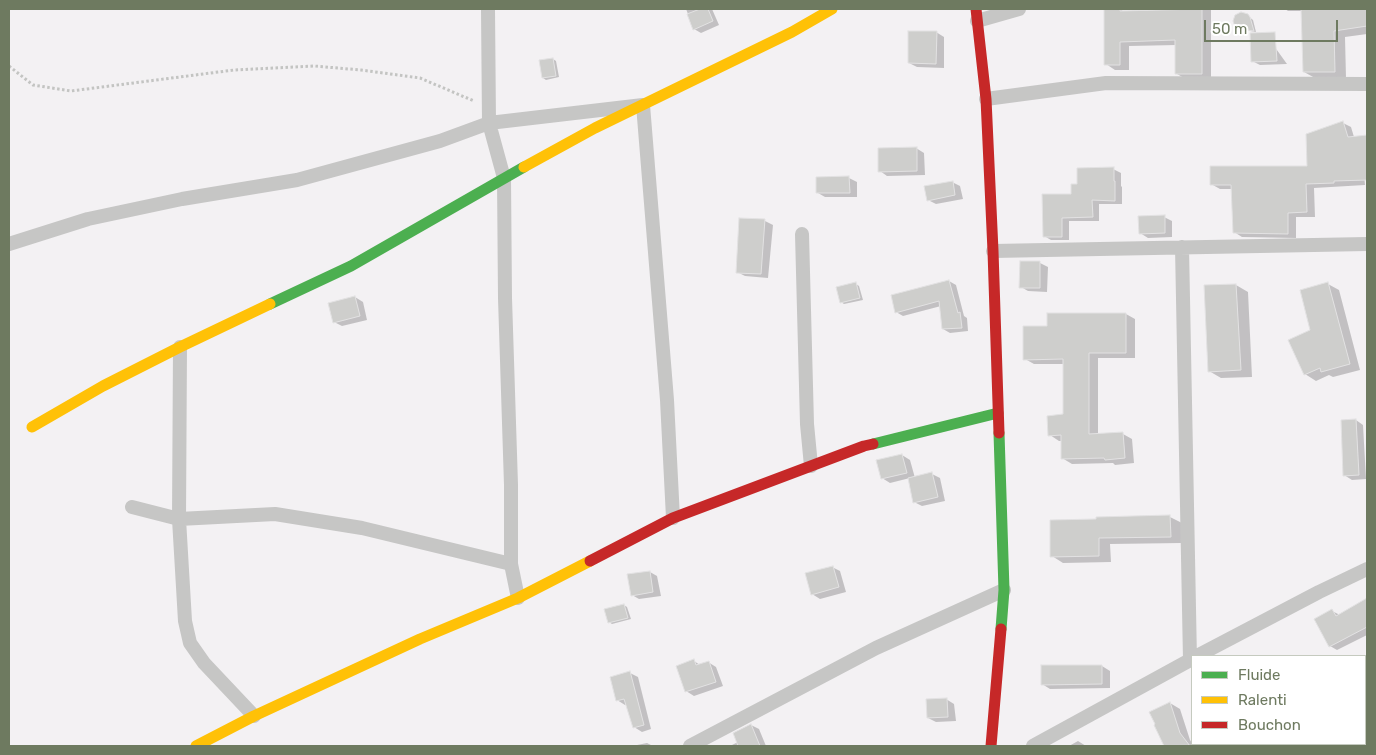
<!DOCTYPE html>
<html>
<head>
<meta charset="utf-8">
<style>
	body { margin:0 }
	#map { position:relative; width:1376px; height:755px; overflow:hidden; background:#f3f1f3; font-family:Rubik,sans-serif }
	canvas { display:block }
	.frame { position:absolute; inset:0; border:10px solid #6e7a60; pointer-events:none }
	.legend { position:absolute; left:1191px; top:655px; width:175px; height:90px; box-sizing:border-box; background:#fff; border:1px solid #c5cabf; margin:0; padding:6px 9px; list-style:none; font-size:15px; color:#6e7a60 }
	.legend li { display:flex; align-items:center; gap:10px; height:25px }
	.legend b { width:25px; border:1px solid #c5cabf }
	.scale { position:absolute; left:1204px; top:20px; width:134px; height:22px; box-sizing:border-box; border:2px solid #6e7a60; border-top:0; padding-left:6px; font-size:15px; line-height:18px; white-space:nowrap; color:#6e7a60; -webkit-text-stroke:4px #fff; paint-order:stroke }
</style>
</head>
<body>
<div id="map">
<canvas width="1376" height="755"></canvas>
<div class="frame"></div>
<ul class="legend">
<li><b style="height:6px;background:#4caf50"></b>Fluide</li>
<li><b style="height:6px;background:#ffc107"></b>Ralenti</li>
<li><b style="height:6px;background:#c62828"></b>Bouchon</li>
</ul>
<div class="scale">50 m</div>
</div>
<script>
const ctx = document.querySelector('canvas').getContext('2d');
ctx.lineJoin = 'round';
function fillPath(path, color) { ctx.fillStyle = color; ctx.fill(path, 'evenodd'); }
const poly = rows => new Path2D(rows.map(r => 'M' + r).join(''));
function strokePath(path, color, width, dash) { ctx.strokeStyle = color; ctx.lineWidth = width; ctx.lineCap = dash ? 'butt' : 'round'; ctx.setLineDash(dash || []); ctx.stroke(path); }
fillPath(poly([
	[686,9,712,9,719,25,701,33,694,29],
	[1119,9,1125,12,1177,10,1177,9,1211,9,1211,79,1186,79,1177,74,1177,45,1129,46,1129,70,1115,70,1106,64],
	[1285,9,1367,9,1367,34,1345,37,1346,78,1315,78,1304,72,1303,11,1288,11],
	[1247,15,1253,20,1256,32,1244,30,1237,26],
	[936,32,944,37,944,68,917,67,909,63],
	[1269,39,1287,64,1260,65,1252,61],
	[553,59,556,61,559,77,546,80,543,78],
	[1343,123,1351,127,1354,137,1367,136,1367,174,1364,174,1365,185,1314,188,1315,217,1296,217,1296,238,1242,237,1234,232,1233,189,1220,189,1211,184,1309,167],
	[916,148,924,153,925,175,887,176,880,171],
	[1113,169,1121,173,1121,186,1122,187,1122,204,1099,204,1099,221,1069,221,1069,240,1051,240,1044,236,1079,185],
	[817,178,849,178,857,182,857,197,825,197,818,193],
	[952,182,960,186,963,199,936,204,928,200],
	[1164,217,1172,221,1172,237,1148,238,1140,233],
	[740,219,765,221,773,225,768,278,745,276,737,272],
	[1040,263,1048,267,1047,292,1028,291,1021,287],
	[949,281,956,285,964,316,967,318,968,331,950,333,943,329,941,306,903,316,896,312],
	[856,284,859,286,863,300,844,304,841,302],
	[1328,284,1339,290,1360,370,1333,377,1329,375,1316,381,1305,374,1312,331],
	[1236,285,1248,292,1252,377,1221,378,1209,371,1205,286],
	[355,297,363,302,367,320,342,326,334,322],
	[1126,314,1135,319,1135,358,1098,358,1098,435,1123,434,1132,439,1134,463,1115,465,1113,463,1072,464,1062,458,1062,441,1059,441,1050,435,1064,416,1064,364,1034,364,1025,359,1048,327],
	[1356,420,1363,425,1366,479,1352,480,1344,475],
	[902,455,910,460,915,478,932,474,940,478,945,501,922,506,914,502,910,478,890,483,882,478],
	[1170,517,1182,523,1182,543,1110,544,1111,562,1063,563,1052,556,1097,520,1097,518],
	[832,567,840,571,846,592,820,599,812,594],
	[650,572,657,576,661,596,639,599,632,595],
	[1367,599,1367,635,1337,650,1330,646,1332,611,1340,615],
	[624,605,627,607,631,619,612,624,609,622],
	[694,661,700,665,708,662,716,667,723,686,694,696,686,691],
	[1102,666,1110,671,1110,688,1050,689,1042,684],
	[1367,668,1367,746,1347,746,1346,744,1365,744,1365,669],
	[630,673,638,677,651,729,642,732,634,727,627,704,625,705,617,700],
	[946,699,954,704,956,721,936,722,928,718],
	[1170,703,1180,709,1190,740,1194,746,1145,746,1165,745],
	[751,725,759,729,766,746,730,746,738,742],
	[1078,741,1086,746,1069,746],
	[647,743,653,746,632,746],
	[1267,744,1293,744,1294,746,1269,746]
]), '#0003');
const building = poly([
	[700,9,708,9,713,21,693,30,687,14,700,9],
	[1104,9,1120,9,1120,11,1202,9,1202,74,1175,74,1175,40,1120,42,1120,65,1104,65,1104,9],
	[1301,9,1367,9,1367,26,1334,31,1335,72,1303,72,1301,9],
	[1241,12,1248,14,1250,17,1254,31,1239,29,1234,24,1233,21,1235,15,1241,12],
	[908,31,937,31,936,64,908,63,908,31],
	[1275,32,1277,61,1251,62,1250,33,1275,32],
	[553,58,556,76,542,78,539,60,553,58],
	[1343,121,1348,137,1367,135,1367,180,1334,181,1334,183,1306,184,1307,212,1288,213,1288,234,1233,233,1231,185,1210,185,1210,166,1307,166,1306,134,1343,121],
	[917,147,917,171,878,172,878,148,917,147],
	[1114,167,1114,181,1115,181,1115,201,1092,200,1093,217,1062,218,1062,237,1043,237,1042,194,1071,194,1071,184,1077,184,1077,168,1114,167],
	[849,176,850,193,816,193,816,177,849,176],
	[953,181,955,195,927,201,924,186,953,181],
	[1165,215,1165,233,1139,234,1138,216,1165,215],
	[739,218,765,219,761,274,736,273,739,218],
	[1020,261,1040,261,1040,288,1019,288,1020,261],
	[949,280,958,313,960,312,962,328,942,329,939,301,895,313,891,295,949,280],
	[856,282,860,298,840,303,836,287,856,282],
	[1328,282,1350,364,1321,372,1320,368,1304,375,1288,340,1310,330,1300,290,1328,282],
	[1236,284,1241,370,1208,372,1204,285,1236,284],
	[355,296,360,316,333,323,328,303,355,296],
	[1047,313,1126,313,1126,353,1089,353,1089,434,1123,432,1125,458,1105,460,1104,458,1061,459,1061,435,1048,436,1047,416,1063,414,1063,359,1023,360,1023,326,1047,326,1047,313],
	[1356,419,1359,475,1343,476,1341,420,1356,419],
	[902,454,907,473,881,479,876,460,902,454],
	[932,472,938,497,913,503,908,478,932,472],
	[1170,515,1171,537,1099,538,1099,556,1050,557,1050,520,1096,519,1096,517,1170,515],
	[833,566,839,587,811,595,805,573,833,566],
	[650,571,653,592,631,596,627,574,650,571],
	[1367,598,1367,627,1329,647,1314,619,1332,609,1336,616,1367,598],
	[624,604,628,618,608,623,604,609,624,604],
	[694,659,696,665,709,661,716,682,685,692,676,666,694,659],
	[1041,665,1102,665,1102,684,1041,685,1041,665],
	[630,671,644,725,633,728,624,699,616,701,610,677,630,671],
	[947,698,948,717,927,718,926,699,947,698],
	[1170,702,1180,733,1190,746,1164,746,1154,725,1155,724,1149,712,1170,702],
	[751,724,760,746,738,746,733,733,751,724]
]);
fillPath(building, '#cececc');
strokePath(building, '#e2e1e2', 1);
strokePath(poly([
	[9,66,33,85,71,91,234,70,314,66,361,70,420,78,474,101]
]), '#c3c4c2', 3, [2.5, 2.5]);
strokePath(poly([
	[488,9,489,123,504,178,505,298,511,485,511,564,518,598],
	[977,21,1019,9],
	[986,99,1106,83,1367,84],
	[802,234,807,424,811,466],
	[9,244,88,219,182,199,297,180,440,141,489,123,643,105,667,400,673,518],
	[1182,247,1190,660],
	[993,251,1367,244],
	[180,347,179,519,185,621,190,643,204,663,254,716],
	[132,507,179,519,275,514,362,528,511,564],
	[1197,656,1319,592,1367,569],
	[690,746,876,648,1004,590],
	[1033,746,1192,659]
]), '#c6c6c5', 14);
strokePath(poly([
	[270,304,351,266,524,167],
	[999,433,1004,590,1001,629],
	[873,444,998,413]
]), '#4caf50', 11);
strokePath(poly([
	[524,167,595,128,792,32,832,9],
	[32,427,103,386,180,347,270,304],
	[196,746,254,716,420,639,518,598,590,561]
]), '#ffc107', 11);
strokePath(poly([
	[976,9,986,99,993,251,999,433],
	[590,561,673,518,864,446,873,444],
	[991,746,1001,629]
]), '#c62828', 11);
</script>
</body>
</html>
